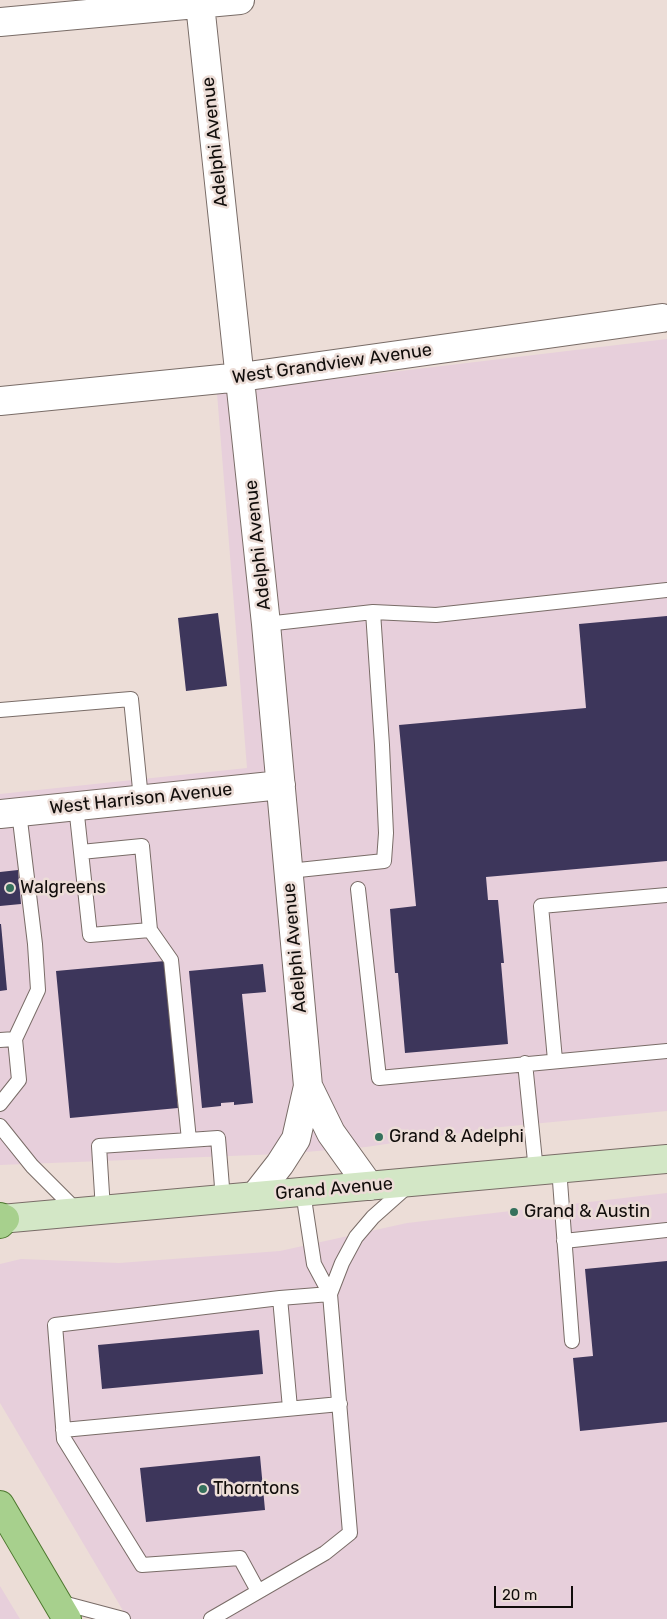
<!DOCTYPE html>
<html>
<head>
<meta charset="utf-8">
<style>
	body { margin:0 }
	#map { position:relative; width:667px; height:1619px; overflow:hidden; background:#ecddd7; font-family:Rubik,sans-serif }
	canvas { display:block }
	.scale { position:absolute; left:494px; top:1586px; width:79px; height:22px; box-sizing:border-box; border:2px solid #110d0b; border-top:0; padding-left:6px; font-size:15px; line-height:18px; white-space:nowrap; color:#110d0b; -webkit-text-stroke:4px #ecddd7; paint-order:stroke }
</style>
</head>
<body>
<div id="map">
<canvas width="667" height="1619"></canvas>
<div class="scale">20 m</div>
</div>
<script>
const ctx = document.querySelector('canvas').getContext('2d');
ctx.lineJoin = 'round';
function fillPath(path, color) { ctx.fillStyle = color; ctx.fill(path, 'evenodd'); }
const poly = rows => new Path2D(rows.map(r => 'M' + r).join(''));
function strokePath(path, color, width, dash) { ctx.strokeStyle = color; ctx.lineWidth = width; ctx.lineCap = dash ? 'butt' : 'round'; ctx.setLineDash(dash || []); ctx.stroke(path); }
function drawText(font, color, halo, rows, align = 'center') {
  ctx.font = font + ' Rubik,sans-serif'; ctx.lineWidth = 5; ctx.setLineDash([]); ctx.textBaseline = 'middle'; ctx.strokeStyle = halo; ctx.fillStyle = color; for (const [text, x, y, turn = 0] of rows) {
    ctx.save(); ctx.translate(x, y); ctx.rotate((+turn || 0) * Math.PI / 180); ctx.textAlign = isNaN(turn) ? turn : align; if (halo) ctx.strokeText(text, 0, 0); ctx.fillText(text, 0, 0); ctx.restore();
  }
}
fillPath(poly([
	[667,339,667,1111,501,1127,366,1147,281,1154,0,1165,0,794,247,768,217,393],
	[667,1193,667,1619,128,1619,0,1403,0,1264,21,1259,119,1263,280,1251,407,1223],
	[0,1586,20,1619,0,1619]
]), '#e7cfdb');
fillPath(poly([
	[218,613,227,686,186,691,178,618],
	[667,616,667,861,486,877,488,900,498,900,504,963,501,963,508,1044,405,1053,398,973,395,973,390,909,416,906,399,725,586,708,579,624],
	[18,870,21,904,0,906,0,872],
	[0,924,1,924,7,990,0,991],
	[165,961,178,1108,70,1118,56,971],
	[263,964,266,992,242,994,253,1103,234,1105,234,1102,221,1103,221,1106,202,1108,189,971],
	[667,1261,667,1422,580,1431,573,1358,593,1356,585,1269],
	[259,1330,263,1374,102,1389,98,1345],
	[260,1456,265,1510,146,1522,140,1468]
]), '#3d365b');
const lane = poly([
	[373,612,436,615,667,590],
	[266,624,373,612,382,745,386,833,384,861,289,871],
	[0,710,131,699,141,799],
	[76,806,90,935,150,930,142,846,81,852],
	[358,889,379,1078,667,1051],
	[150,930,171,960,189,1140,218,1138,223,1199],
	[0,1040,15,1039],
	[555,1060,541,906,667,895],
	[525,1063,536,1171],
	[0,1104,19,1080,15,1039,38,990,35,944,19,812],
	[0,1126,32,1166,77,1211],
	[559,1168,572,1341],
	[103,1210,99,1146,189,1140],
	[564,1241,667,1230],
	[330,1294,342,1263,356,1237,373,1217,409,1185],
	[280,1298,290,1408],
	[63,1430,340,1404],
	[258,1591,240,1558,142,1565,64,1439,55,1325,280,1298,330,1294],
	[59,1602,123,1619],
	[211,1619,325,1553,350,1533,330,1294,314,1264,303,1192]
]);
const street = poly([
	[200,4,266,624,308,1086,296,1139,280,1164,255,1196],
	[0,22,240,0],
	[0,401,241,377,662,318],
	[0,814,281,785],
	[308,1086,331,1133,369,1186]
]);
const secondary = poly([
	[0,1219,667,1159]
]);
const primary = poly([
	[0,1217,5,1219,0,1224],
	[0,1505,67,1619]
]);
strokePath(lane, '#796c67', 16);
strokePath(street, '#796c67', 30);
strokePath(secondary, '#796c67', 30);
strokePath(primary, '#4c772e', 30);
strokePath(lane, '#fff', 14);
strokePath(street, '#fff', 28);
strokePath(secondary, '#d3e7c6', 28);
strokePath(primary, '#a7d08d', 28);
for (const [x, y, r, color] of [
	[10,888,5,"#35715c"],
	[379,1137,5,"#35715c"],
	[514,1212,5,"#35715c"],
	[203,1489,5,"#35715c"]
]) { const dot = new Path2D(); dot.arc(x, y, r, 0, 2 * Math.PI); ctx.fillStyle = color; ctx.fill(dot); strokePath(dot, '#ecddd7', 2); }
drawText('18px', '#110d0b', '#ecddd7', [
	["Adelphi Avenue",215,142,-96],
	["West Grandview Avenue",332,364,-8],
	["Adelphi Avenue",258,545,-96],
	["West Harrison Avenue",141,799,-6],
	["Adelphi Avenue",295,948,-95],
	["Grand Avenue",334,1189,-5]
]);
drawText('18px', '#110d0b', '#ecddd7', [
	["Walgreens",20,888],
	["Grand & Adelphi",389,1137],
	["Grand & Austin",524,1212],
	["Thorntons",213,1489]
], 'left');
</script>
</body>
</html>
